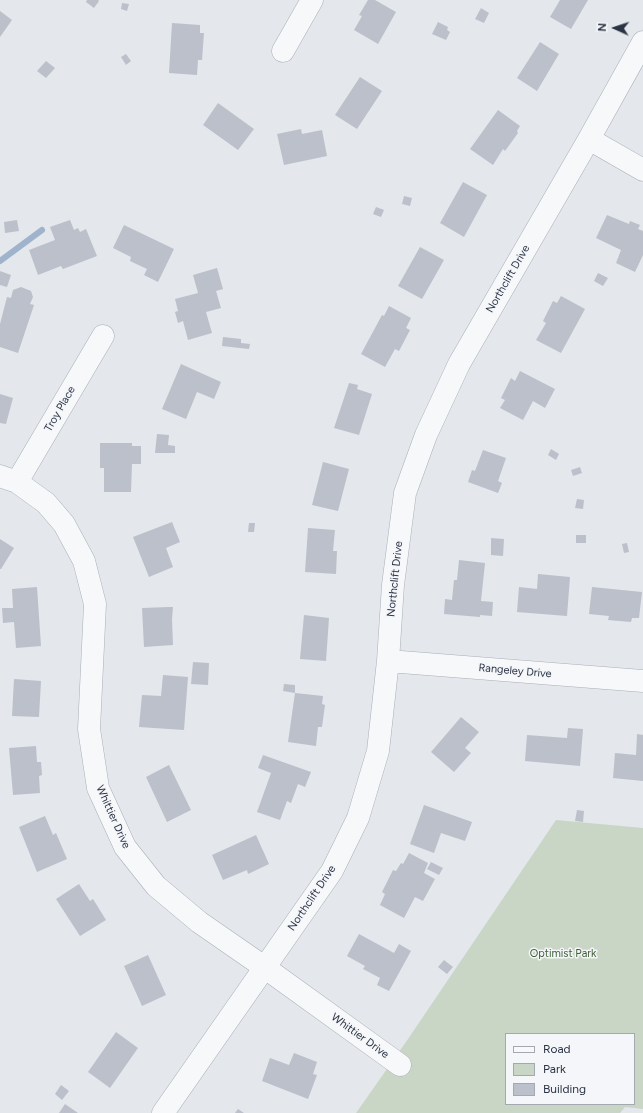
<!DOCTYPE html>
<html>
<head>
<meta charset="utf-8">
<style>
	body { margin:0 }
	#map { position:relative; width:643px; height:1113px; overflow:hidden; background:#e4e7ec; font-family:Figtree,sans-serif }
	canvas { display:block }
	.legend { position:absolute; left:505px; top:1033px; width:130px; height:72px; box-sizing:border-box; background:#f4f6f9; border:1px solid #a4a8b1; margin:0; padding:5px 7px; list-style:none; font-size:12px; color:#2b3445 }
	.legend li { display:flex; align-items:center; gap:8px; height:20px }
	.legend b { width:20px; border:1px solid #a4a8b1 }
	.north { position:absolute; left:595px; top:8px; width:40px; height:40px; -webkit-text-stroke:3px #f4f6f9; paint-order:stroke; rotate:273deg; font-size:11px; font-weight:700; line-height:16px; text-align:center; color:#2b3445 }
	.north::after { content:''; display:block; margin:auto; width:14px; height:18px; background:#2b3445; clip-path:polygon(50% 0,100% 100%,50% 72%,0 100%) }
</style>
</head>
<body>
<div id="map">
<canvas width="643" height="1113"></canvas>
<ul class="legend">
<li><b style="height:5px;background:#f7f8fa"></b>Road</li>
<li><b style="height:11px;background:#c9d6c5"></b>Park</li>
<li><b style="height:11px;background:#bbc0ca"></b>Building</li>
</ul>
<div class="north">N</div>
</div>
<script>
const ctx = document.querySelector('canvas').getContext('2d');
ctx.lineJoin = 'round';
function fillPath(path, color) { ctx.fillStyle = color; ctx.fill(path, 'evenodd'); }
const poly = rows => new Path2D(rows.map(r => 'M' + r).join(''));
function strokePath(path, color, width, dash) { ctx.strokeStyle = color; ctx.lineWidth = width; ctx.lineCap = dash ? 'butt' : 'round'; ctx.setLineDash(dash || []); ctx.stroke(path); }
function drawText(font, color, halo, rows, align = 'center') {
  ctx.font = font + ' Figtree,sans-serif'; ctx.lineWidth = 3; ctx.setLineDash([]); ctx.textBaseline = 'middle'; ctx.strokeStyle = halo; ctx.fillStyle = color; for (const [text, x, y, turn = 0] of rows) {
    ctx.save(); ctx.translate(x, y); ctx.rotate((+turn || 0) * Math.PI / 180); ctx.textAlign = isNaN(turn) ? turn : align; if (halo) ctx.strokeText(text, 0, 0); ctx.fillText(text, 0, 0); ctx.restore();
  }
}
fillPath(poly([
	[556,820,643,828,643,1109,625,1107,620,1113,356,1113,408,1039],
	[506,1034,634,1034,634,1104,506,1104]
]), '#c9d6c5');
strokePath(poly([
	[0,261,42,230]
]), '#9fb4cc', 6);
fillPath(poly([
	[87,0,98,0,99,1,94,8,86,2],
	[368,0,375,0,396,12,378,44,354,30,362,16,359,15],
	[560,0,588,0,571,29,550,17],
	[122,3,129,4,127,11,121,9],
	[481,8,489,13,484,23,475,19],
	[0,11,12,20,0,37],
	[438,22,448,27,447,30,450,32,446,40,432,34],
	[172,23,200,25,200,33,204,33,202,60,198,60,197,75,169,73],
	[540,42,559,54,537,91,517,78],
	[126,54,131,61,126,65,121,57],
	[46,61,55,68,46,78,37,71],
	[360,77,382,91,357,129,335,115],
	[218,103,254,129,238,150,203,125],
	[498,110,520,126,517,131,518,133,505,151,503,149,493,165,470,149],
	[301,129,302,134,322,130,327,156,284,165,277,134],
	[463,182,487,195,464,237,440,223],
	[404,196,412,198,410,206,402,204],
	[376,207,384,210,381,217,373,214],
	[607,215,629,224,630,221,640,225,638,229,643,231,643,255,635,272,616,263,621,250,596,238],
	[17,220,19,231,5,233,4,222],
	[70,220,74,230,78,228,80,232,86,229,97,256,63,269,61,266,38,275,29,250,55,240,50,227],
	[124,225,174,249,158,282,144,275,147,269,130,261,131,257,113,248],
	[420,247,444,260,422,299,398,286],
	[217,268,223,289,216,291,221,308,206,312,212,333,188,340,183,321,178,323,175,312,178,311,175,299,198,293,193,275],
	[0,271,11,275,7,287,0,285],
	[598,273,608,278,603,286,594,281],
	[21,287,31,291,33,297,30,304,34,305,18,353,0,347,0,324,7,297,11,298,13,290],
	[561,296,585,309,561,353,536,340,546,323,543,321,553,301,557,303],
	[389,306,411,318,406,328,410,330,399,351,395,349,385,367,361,354,382,315,384,316],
	[223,337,241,339,241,343,250,344,249,349,222,346],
	[181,364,221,382,214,399,197,392,186,419,162,409],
	[520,371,555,389,545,408,533,401,523,420,500,408,505,400,501,398,511,378,515,381],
	[349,383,358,385,357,389,372,394,359,435,334,428],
	[0,394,13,398,6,424,0,423],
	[157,434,169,435,168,445,175,446,175,453,155,453],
	[100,443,132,443,132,446,141,446,141,464,132,464,131,492,104,492,104,468,100,468],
	[551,449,559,454,556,460,548,455],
	[483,450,506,458,498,481,502,483,498,493,468,482,472,470,475,471],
	[323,462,349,469,338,511,312,505],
	[580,467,582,473,573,476,571,470],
	[577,499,584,500,583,509,575,508],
	[172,522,180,542,166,548,173,567,149,577,133,537],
	[249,523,255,523,254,532,248,532],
	[308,528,335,530,333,551,337,551,336,574,305,572],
	[576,535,586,535,586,543,576,543],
	[491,538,504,539,503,556,491,555],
	[0,539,14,548,1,569,0,569],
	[627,543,629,552,624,553,622,544],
	[459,560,485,563,481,601,493,602,492,616,480,615,480,617,444,614,445,599,452,600,454,580,457,580],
	[538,574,570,577,567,616,517,612,519,587,537,589],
	[37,587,41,646,16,648,14,622,3,623,2,608,13,608,12,589],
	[592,587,642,592,639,618,632,618,631,622,608,620,609,616,589,614],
	[169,607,173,607,172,619,173,645,144,647,142,608],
	[304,615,329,618,326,661,300,659],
	[193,662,209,663,208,685,191,684],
	[163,675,188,677,184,730,139,727,142,695,161,696],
	[14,679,41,681,39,717,12,716],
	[284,684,295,685,295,693,283,691],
	[295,693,323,696,322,704,325,705,322,727,318,727,316,746,288,742],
	[461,717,479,732,465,748,471,753,454,772,431,752],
	[568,728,583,729,580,766,525,761,527,735,567,738],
	[637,734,643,735,643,781,613,778,615,753,636,755],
	[36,746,37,762,41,762,42,775,39,776,40,793,13,795,9,748],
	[263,755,311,772,305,787,298,784,291,803,287,801,280,820,257,812,271,773,258,768],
	[169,765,191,810,167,822,146,777],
	[424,805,472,822,465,841,441,833,434,853,410,844],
	[577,810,584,811,583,822,575,821],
	[45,816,53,835,56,833,67,859,37,872,19,827],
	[256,835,269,864,248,874,247,870,223,880,212,855],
	[409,853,428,863,424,873,435,879,423,901,415,897,404,918,380,905,385,894,382,892,393,870,396,871,401,863,403,864],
	[431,862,443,868,439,875,427,869],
	[79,884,90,901,93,899,106,920,80,936,56,899],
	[359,934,394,953,399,944,411,951,389,991,377,985,380,978,363,969,365,966,347,956],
	[148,955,166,995,142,1006,124,966],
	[444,960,453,967,447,974,438,967],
	[116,1032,138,1048,110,1088,88,1072],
	[294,1053,317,1062,313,1074,317,1075,308,1099,262,1081,270,1058,289,1065],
	[61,1085,69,1091,62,1100,55,1094],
	[65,1104,78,1113,59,1113],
	[238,1109,244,1113,235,1113]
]), '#bbc0ca');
const minor = poly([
	[283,51,312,0],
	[589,139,643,170],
	[0,476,17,482,46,503,64,524,84,561,95,604,89,729,98,788,125,847,156,886,199,922,264,967,400,1065],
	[17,482,103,336],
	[388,661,643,681],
	[163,1113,332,871,358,818,378,751,388,661,393,585,405,493,426,435,459,364,589,139,643,42]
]);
strokePath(minor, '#a9aeb7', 23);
strokePath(minor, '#f7f8fa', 22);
drawText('11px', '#2b3445', '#f4f6f9', [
	["Northclift Drive",508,279,-60],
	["Troy Place",60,409,-60],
	["Northclift Drive",395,579,-84],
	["Rangeley Drive",515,671,5],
	["Whittier Drive",113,817,66],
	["Northclift Drive",312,898,-56],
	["Whittier Drive",360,1036,36]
]);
drawText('11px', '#3f6138', '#f4f6f9', [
	["Optimist Park",563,954]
]);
</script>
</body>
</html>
